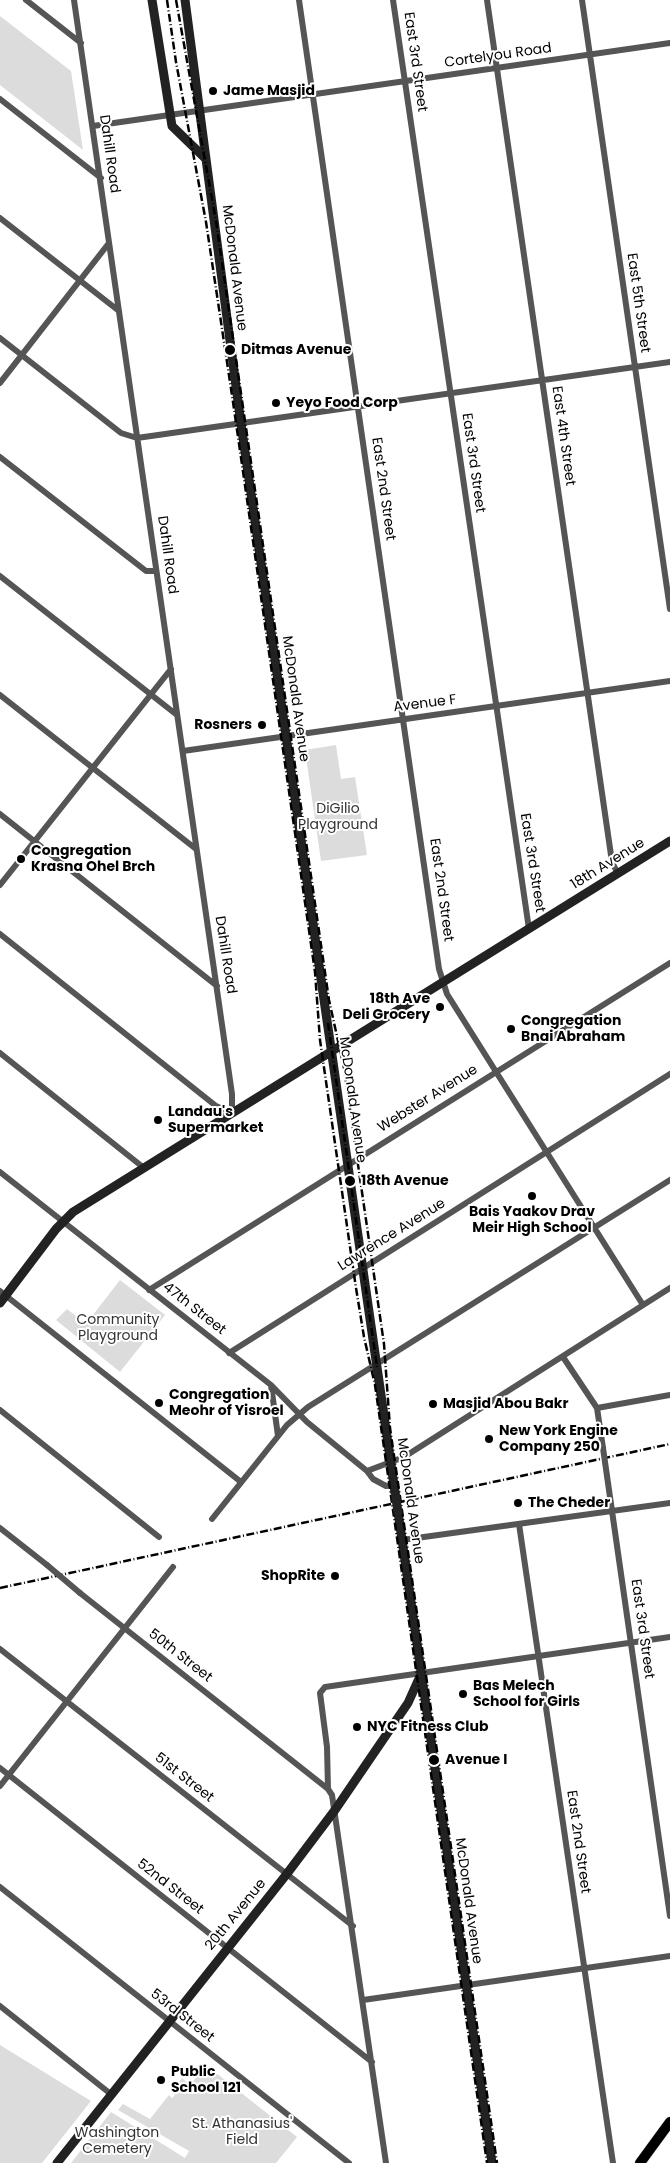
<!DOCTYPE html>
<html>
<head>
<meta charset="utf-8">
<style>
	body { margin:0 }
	canvas { display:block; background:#fff }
</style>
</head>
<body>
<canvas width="670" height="2163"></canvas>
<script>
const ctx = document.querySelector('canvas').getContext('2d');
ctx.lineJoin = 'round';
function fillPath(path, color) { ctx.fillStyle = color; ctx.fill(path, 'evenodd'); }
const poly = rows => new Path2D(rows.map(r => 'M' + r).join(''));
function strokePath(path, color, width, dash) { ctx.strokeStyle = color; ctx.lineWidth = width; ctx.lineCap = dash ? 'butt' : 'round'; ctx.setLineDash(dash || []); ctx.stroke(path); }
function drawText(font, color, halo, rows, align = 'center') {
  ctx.font = font + ' Poppins,sans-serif'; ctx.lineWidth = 4; ctx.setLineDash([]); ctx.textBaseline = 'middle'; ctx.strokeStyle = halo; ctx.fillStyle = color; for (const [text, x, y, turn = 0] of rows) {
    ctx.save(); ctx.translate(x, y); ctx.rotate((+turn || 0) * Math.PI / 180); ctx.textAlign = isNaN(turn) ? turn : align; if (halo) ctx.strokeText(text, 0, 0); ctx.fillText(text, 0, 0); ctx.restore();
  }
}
fillPath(poly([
	[0,16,71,71,83,150,0,85],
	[336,745,341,779,355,777,367,855,321,861,305,750],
	[120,1280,165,1315,120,1372,56,1320,67,1309,86,1324],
	[0,2045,91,2101,42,2163,0,2163],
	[206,2065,297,2137,276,2163,71,2163,111,2112,185,2158,189,2151,118,2110,123,2104,150,2119,169,2095,172,2098,175,2095,173,2093,181,2083,179,2082,182,2078,190,2085]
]), '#dcdcdc');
const primary = poly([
	[640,2163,670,2122]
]);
strokePath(primary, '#dbdbdb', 11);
strokePath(poly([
	[26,0,81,43],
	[299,0,439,969,447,994,643,1305],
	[393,0,529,929],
	[487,0,612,862,618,874],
	[582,0,670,609],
	[0,99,101,178],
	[93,126,670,43],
	[0,218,119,311],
	[0,338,121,433,137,438,670,362],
	[0,383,109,243],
	[0,457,146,571,156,571],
	[0,576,177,715],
	[0,695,196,849],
	[183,751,670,681],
	[0,814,217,986],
	[0,885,171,669],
	[0,934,216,1106,232,1113,232,1094,74,0],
	[0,1053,144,1168],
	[0,1172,271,1385,307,1422,367,1471,373,1479,386,1486,394,1485],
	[149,1290,670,963],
	[0,1291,241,1482],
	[229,1353,670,1074],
	[563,1357,597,1408,603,1448],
	[271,1385,278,1436],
	[597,1408,670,1395],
	[0,1410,159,1537],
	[367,1471,404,1457,670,1288],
	[607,1476,670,1916],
	[212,1519,287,1425,308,1407,670,1180],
	[519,1524,613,2163],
	[0,1528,47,1565],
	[402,1540,670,1503],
	[80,1593,328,1789,332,1795,386,2163],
	[0,1649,353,1926],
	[0,1768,372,2062],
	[0,1786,173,1567],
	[328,1789,327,1747,320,1693,325,1687,670,1637],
	[0,1887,349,2163],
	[363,2000,670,1956],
	[0,2006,112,2095]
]), '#555', 6);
strokePath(poly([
	[152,0,172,126,206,159],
	[185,0,241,424,395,1492],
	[0,1303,56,1229,73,1212,670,841],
	[398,1512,492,2163],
	[57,2163,286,1875,335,1810,408,1703,421,1674]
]), '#222', 9);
strokePath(primary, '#000', 10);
strokePath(poly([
	[167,0,176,62,206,222,233,402,315,972,320,1040,356,1288,364,1337,375,1385,487,2163],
	[176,0,216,221,329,1000,344,1068,384,1344,390,1428,497,2163],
	[328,1023,377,1367],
	[0,1588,670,1444]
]), '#000', 2.5, [8, 2.5, 1, 2.5]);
strokePath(poly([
	[603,1448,607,1476],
	[47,1565,80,1593]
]), '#555', 6);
strokePath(poly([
	[395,1492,398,1512]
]), '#222', 9);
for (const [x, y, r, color] of [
	[213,91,5,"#000"],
	[230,350,6,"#000"],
	[276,403,5,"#000"],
	[262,725,5,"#000"],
	[21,859,5,"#000"],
	[440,1007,5,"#000"],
	[511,1029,5,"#000"],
	[158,1120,5,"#000"],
	[350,1181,6,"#000"],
	[532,1196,5,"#000"],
	[159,1403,5,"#000"],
	[433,1404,5,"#000"],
	[489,1439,5,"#000"],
	[518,1503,5,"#000"],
	[335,1576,5,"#000"],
	[463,1694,5,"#000"],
	[357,1727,5,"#000"],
	[434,1760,6,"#000"],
	[161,2080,5,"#000"]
]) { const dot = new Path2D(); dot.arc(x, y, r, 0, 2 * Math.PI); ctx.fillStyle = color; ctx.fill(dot); strokePath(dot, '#fff', 2); }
drawText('14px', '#000', '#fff', [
	["Cortelyou Road",498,56,-8],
	["East 3rd Street",415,62,82],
	["Dahill Road",109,154,82],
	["McDonald Avenue",234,268,83],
	["East 5th Street",638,303,82],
	["East 4th Street",563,436,82],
	["East 3rd Street",473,463,82],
	["East 2nd Street",383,489,82],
	["Dahill Road",167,555,82],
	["McDonald Avenue",295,699,82],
	["Avenue F",425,704,-7],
	["East 3rd Street",532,863,81],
	["18th Avenue",608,864,-32],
	["East 2nd Street",441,890,82],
	["Dahill Road",225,955,81],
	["Webster Avenue",428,1099,-32],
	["McDonald Avenue",352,1100,82],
	["Lawrence Avenue",392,1235,-32],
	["47th Street",194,1309,38],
	["McDonald Avenue",410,1501,82],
	["East 3rd Street",642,1629,82],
	["50th Street",180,1656,38],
	["51st Street",184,1778,38],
	["East 2nd Street",578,1842,82],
	["52nd Street",170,1887,38],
	["McDonald Avenue",468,1901,82],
	["20th Avenue",236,1915,-51],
	["53rd Street",182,2016,38]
]);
drawText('bold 14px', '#000', '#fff', [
	["Jame Masjid",223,91],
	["Ditmas Avenue",241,350],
	["Yeyo Food Corp",286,403],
	["Rosners",252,725,"right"],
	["Congregation",31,851],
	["Krasna Ohel Brch",31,867],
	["18th Ave",430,999,"right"],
	["Deli Grocery",430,1015,"right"],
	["Congregation",521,1021],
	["Bnai Abraham",521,1037],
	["Landau's",168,1112],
	["Supermarket",168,1128],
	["18th Avenue",361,1181],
	["Bais Yaakov Drav",532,1212,"center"],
	["Meir High School",532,1228,"center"],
	["Congregation",169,1395],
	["Meohr of Yisroel",169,1411],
	["Masjid Abou Bakr",443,1404],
	["New York Engine",499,1431],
	["Company 250",499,1447],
	["The Cheder",528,1503],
	["ShopRite",325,1576,"right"],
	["Bas Melech",473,1686],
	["School for Girls",473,1702],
	["NYC Fitness Club",367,1727],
	["Avenue I",445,1760],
	["Public",171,2072],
	["School 121",171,2088]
], 'left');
drawText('14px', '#333', '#fff', [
	["DiGilio",338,809],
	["Playground",338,825],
	["Community",118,1320],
	["Playground",118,1336],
	["St. Athanasius'",242,2124],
	["Field",242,2140],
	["Washington",117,2133],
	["Cemetery",117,2149]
]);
</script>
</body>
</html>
